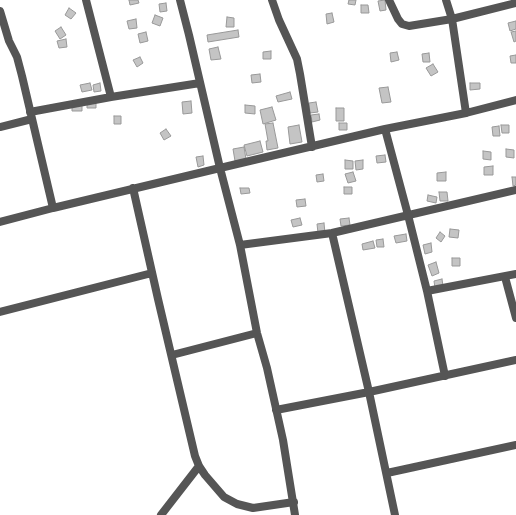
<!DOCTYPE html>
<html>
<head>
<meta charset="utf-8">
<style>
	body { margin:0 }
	canvas { display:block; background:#fff }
</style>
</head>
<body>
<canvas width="516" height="515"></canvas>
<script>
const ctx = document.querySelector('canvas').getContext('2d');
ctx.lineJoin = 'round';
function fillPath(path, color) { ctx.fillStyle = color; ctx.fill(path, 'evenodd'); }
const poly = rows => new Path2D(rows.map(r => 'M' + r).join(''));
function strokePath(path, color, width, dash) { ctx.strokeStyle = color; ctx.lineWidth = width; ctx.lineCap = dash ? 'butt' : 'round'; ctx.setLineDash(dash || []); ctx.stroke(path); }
const building = poly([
	[129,0,138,0,139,3,130,5,129,0],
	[349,0,356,0,355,5,348,4,349,0],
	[385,0,386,10,380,11,378,1,385,0],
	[166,3,167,11,160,12,159,4,166,3],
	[361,5,368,5,369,13,361,13,361,5],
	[69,8,76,13,71,19,65,15,69,8],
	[332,13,334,22,327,24,326,14,332,13],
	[155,15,163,18,160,26,152,23,155,15],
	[227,17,234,18,234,27,226,27,227,17],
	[136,19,137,28,129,29,127,21,136,19],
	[516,21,516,29,510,31,508,23,516,21],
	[61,27,66,35,60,39,55,31,61,27],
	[238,30,239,37,208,42,207,35,238,30],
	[516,31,516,41,514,42,511,32,516,31],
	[146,32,148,41,140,43,138,34,146,32],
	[66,39,67,47,59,48,57,41,66,39],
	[218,47,221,59,211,60,209,49,218,47],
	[271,51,271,59,263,59,263,52,271,51],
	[397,52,399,60,391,62,390,53,397,52],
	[429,53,430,62,423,62,422,54,429,53],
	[516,55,516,63,511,63,510,56,516,55],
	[140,57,143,63,137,67,133,60,140,57],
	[433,64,438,72,431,76,426,68,433,64],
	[260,74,261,82,252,83,251,75,260,74],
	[90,83,92,90,82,92,80,85,90,83],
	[100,83,101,91,94,92,93,85,100,83],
	[470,83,480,83,480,89,470,90,470,83],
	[388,87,391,102,382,103,379,88,388,87],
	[290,92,292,99,278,102,276,96,290,92],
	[191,101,192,113,183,114,182,102,191,101],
	[87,102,96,102,96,108,87,108,87,102],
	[316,102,318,112,310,113,309,103,316,102],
	[72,103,82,103,82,111,72,111,72,103],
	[245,105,255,106,255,114,245,113,245,105],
	[272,107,276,120,263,124,260,110,272,107],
	[336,108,344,108,344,121,336,121,336,108],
	[319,114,320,120,312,122,311,115,319,114],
	[114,116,121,116,121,124,114,124,114,116],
	[273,123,278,148,267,150,266,141,268,141,265,124,273,123],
	[339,123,347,123,347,130,339,130,339,123],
	[299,125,302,142,290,144,288,127,299,125],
	[501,125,509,125,509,133,502,133,501,125],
	[499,126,500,136,493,136,492,127,499,126],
	[166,129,171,136,164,140,160,133,166,129],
	[260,141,263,152,247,156,244,145,260,141],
	[244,147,246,159,235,161,233,149,244,147],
	[506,149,514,150,514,158,506,157,506,149],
	[483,151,491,152,491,160,483,159,483,151],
	[385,155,386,162,377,163,376,156,385,155],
	[203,156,204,165,198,167,196,157,203,156],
	[345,160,353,161,353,169,345,169,345,160],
	[363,160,363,169,356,170,355,161,363,160],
	[493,166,493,175,484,175,484,167,493,166],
	[353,172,356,181,348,183,345,174,353,172],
	[446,172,446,181,437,181,437,173,446,172],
	[323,174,324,181,317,182,316,175,323,174],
	[512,177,516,177,516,185,513,186,512,177],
	[344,187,352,187,352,194,344,194,344,187],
	[240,188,249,188,250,193,241,194,240,188],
	[439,192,447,192,448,201,440,201,439,192],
	[428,195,437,197,436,203,427,201,428,195],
	[305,199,306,206,297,207,296,200,305,199],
	[300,218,302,225,293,227,291,220,300,218],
	[349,218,350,225,341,226,340,219,349,218],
	[324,223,325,233,318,233,317,224,324,223],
	[450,229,459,230,458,238,449,237,450,229],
	[440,232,445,236,441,242,436,238,440,232],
	[406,234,407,241,396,243,394,236,406,234],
	[383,239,384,247,377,247,376,240,383,239],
	[373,241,375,248,363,250,362,244,373,241],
	[431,243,432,252,425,254,423,245,431,243],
	[452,258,460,258,460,266,452,266,452,258],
	[436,262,439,273,432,276,428,265,436,262],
	[442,279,443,286,435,288,434,281,442,279]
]);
fillPath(building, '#c4c4c4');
strokePath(building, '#999', 1);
strokePath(poly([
	[86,0,111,97],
	[180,0,189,35,220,168,240,245,257,333,267,368,283,440,295,515],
	[272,0,279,20,297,59,300,74,312,147],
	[389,0,398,19,402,24,409,26,452,19,516,3],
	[446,0,452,19,466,113],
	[0,11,9,41,17,57,22,76,53,208],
	[30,112,111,97,200,83],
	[0,127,32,119],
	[385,129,408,215,427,291,445,376],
	[133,188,158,299,195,456,199,466,205,475,224,497,237,504,253,508,294,502],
	[0,222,53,208,220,168,385,129,466,113,516,100],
	[332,233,369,392,395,515],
	[240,245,332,233,516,190],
	[505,277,516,318],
	[427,291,516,274],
	[0,312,152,273],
	[172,355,257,333],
	[276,410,369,392,516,360],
	[387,473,516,445],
	[161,515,199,466]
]), '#555', 8);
</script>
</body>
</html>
